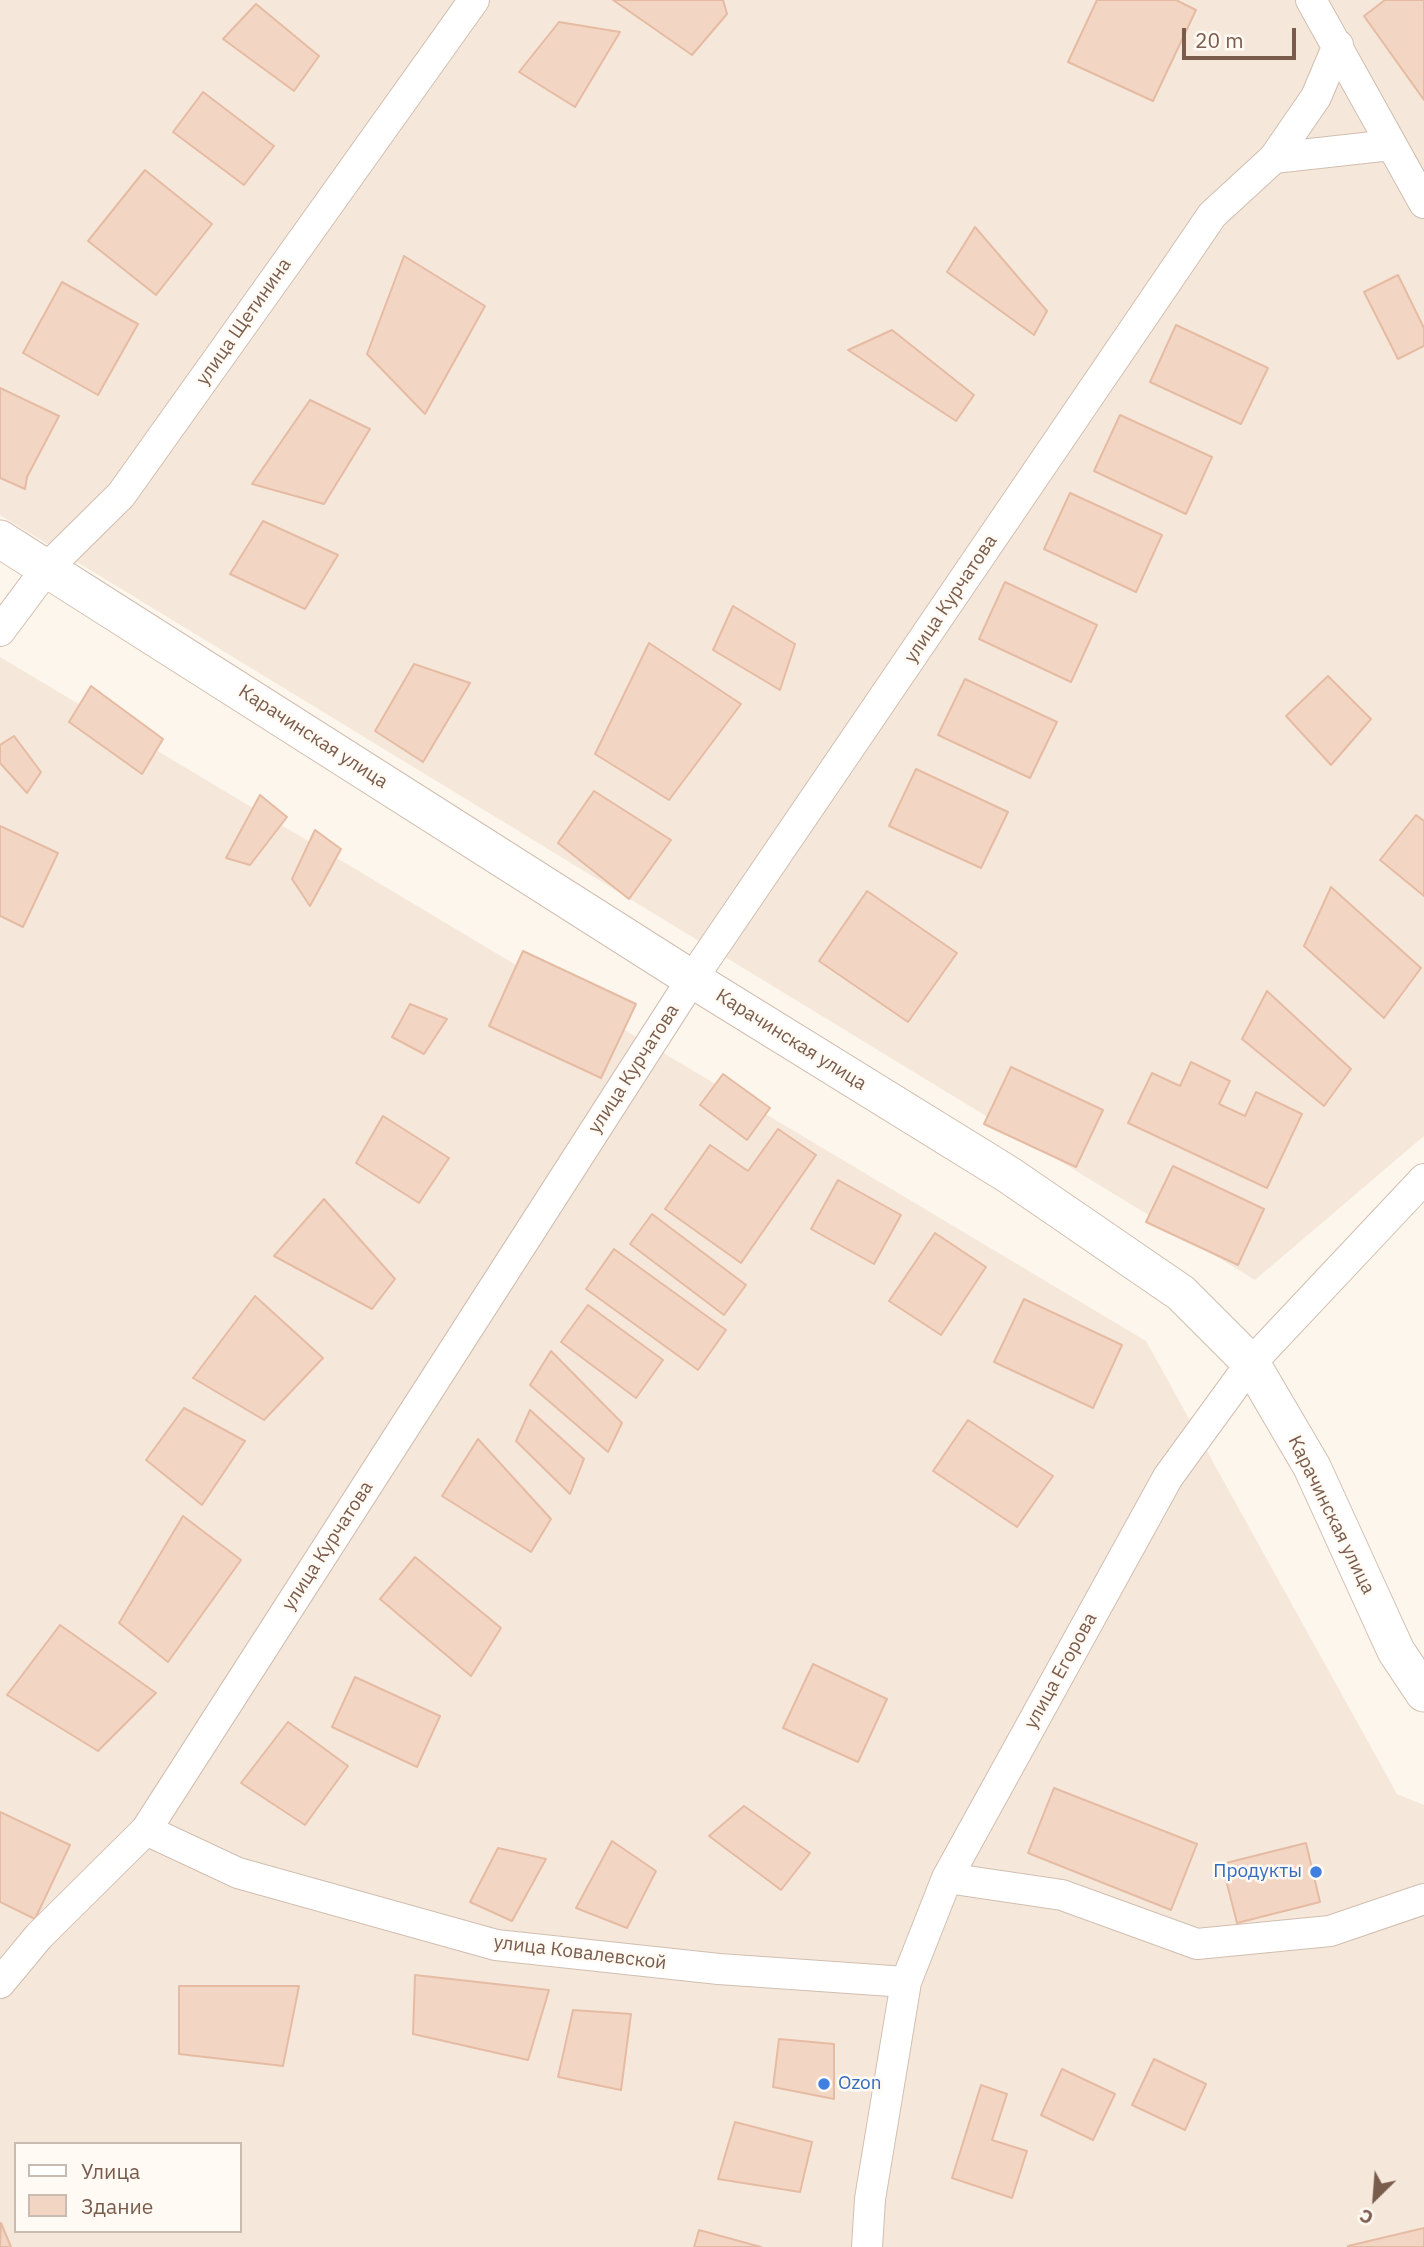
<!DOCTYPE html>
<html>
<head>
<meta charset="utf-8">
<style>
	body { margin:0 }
	#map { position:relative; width:1424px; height:2247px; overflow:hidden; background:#fdf6ec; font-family:"IBM Plex Sans",sans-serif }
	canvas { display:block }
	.legend { position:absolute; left:14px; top:2142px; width:228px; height:91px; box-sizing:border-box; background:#fffaf3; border:2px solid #cabbb1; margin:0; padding:9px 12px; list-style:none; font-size:21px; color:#7a5c4d }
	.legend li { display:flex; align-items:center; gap:14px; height:35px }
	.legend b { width:35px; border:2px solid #cabbb1 }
	.north { position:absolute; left:1340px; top:2163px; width:70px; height:70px; -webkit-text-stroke:5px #fffaf3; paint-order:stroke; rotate:205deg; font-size:19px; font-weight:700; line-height:28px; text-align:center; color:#7a5c4d }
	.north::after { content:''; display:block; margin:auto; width:24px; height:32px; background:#7a5c4d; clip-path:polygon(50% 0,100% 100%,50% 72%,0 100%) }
	.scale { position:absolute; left:1182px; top:28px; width:114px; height:32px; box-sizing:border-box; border:4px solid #7a5c4d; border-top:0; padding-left:9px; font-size:21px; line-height:24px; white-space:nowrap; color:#7a5c4d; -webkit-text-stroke:5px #fffaf3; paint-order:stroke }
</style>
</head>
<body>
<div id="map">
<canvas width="1424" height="2247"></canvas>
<ul class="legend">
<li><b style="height:9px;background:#fff"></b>Улица</li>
<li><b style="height:19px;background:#f3d5c3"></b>Здание</li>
</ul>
<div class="north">С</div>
<div class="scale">20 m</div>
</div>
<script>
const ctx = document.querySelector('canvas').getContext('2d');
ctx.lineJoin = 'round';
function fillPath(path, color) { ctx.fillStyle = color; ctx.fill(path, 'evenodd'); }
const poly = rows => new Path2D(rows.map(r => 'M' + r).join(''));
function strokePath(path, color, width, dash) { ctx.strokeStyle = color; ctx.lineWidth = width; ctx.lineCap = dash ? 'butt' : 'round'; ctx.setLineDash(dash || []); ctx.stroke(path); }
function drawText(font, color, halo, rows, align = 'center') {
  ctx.font = font + ' "IBM Plex Sans",sans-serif'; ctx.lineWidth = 5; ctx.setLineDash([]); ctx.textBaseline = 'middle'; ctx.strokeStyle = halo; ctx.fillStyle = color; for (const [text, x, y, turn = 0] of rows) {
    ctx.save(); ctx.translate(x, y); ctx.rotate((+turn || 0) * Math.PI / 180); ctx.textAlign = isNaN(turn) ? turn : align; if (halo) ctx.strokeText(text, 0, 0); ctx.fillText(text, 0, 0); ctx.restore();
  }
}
fillPath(poly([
	[0,0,1424,0,1424,1136,1255,1280,0,515],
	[0,657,1146,1341,1397,1794,1424,1805,1424,2247,0,2247],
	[16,2144,240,2144,240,2231,16,2231]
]), '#f5e8da');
const building = poly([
	[613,0,723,0,727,14,692,55,613,0],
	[1097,0,1176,0,1196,10,1153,101,1068,62,1097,0],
	[1385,0,1424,0,1424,100,1364,16,1385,0],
	[256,4,319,56,294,91,223,39,256,4],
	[559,22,620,32,575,107,519,72,559,22],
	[203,92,274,146,244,185,173,132,203,92],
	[145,170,212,224,156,295,88,241,145,170],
	[975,227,1047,311,1034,335,947,272,975,227],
	[404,256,485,306,425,414,367,354,404,256],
	[1398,275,1424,328,1424,346,1398,359,1364,292,1398,275],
	[62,282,138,324,98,395,23,353,62,282],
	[1176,325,1268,368,1241,424,1150,382,1176,325],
	[892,330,974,395,956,421,848,350,892,330],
	[0,388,59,416,27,477,25,489,0,478,0,388],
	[310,400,370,429,324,504,252,484,310,400],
	[1120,415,1212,457,1186,514,1094,471,1120,415],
	[1070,493,1162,535,1136,592,1044,549,1070,493],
	[263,521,338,555,305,609,230,574,263,521],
	[1005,582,1097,625,1071,682,979,639,1005,582],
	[733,606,795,644,780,690,713,650,733,606],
	[649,643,741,704,669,800,595,754,649,643],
	[414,664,470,683,423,762,375,731,414,664],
	[1328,676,1371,719,1331,765,1286,716,1328,676],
	[965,679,1057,722,1030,778,938,735,965,679],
	[91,686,163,739,142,774,69,722,91,686],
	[14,736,41,772,27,793,0,763,0,745,14,736],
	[916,769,1008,812,981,868,889,826,916,769],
	[594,791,671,840,629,899,558,843,594,791],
	[260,795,287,817,250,865,226,858,260,795],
	[1416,815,1424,821,1424,896,1380,860,1416,815],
	[0,826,58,853,23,927,0,916,0,826],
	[315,830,341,849,310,906,292,879,315,830],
	[1331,887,1421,968,1384,1018,1304,946,1331,887],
	[867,891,957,953,908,1022,819,961,867,891],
	[523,951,636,1004,601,1078,489,1026,523,951],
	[1267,991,1351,1069,1324,1106,1242,1039,1267,991],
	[410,1004,447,1019,424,1054,392,1037,410,1004],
	[1191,1062,1230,1081,1219,1104,1245,1116,1256,1092,1302,1114,1267,1188,1128,1123,1152,1073,1180,1086,1191,1062],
	[1011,1067,1103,1110,1076,1167,984,1124,1011,1067],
	[723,1074,770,1108,747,1140,700,1105,723,1074],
	[383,1116,449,1158,419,1203,356,1163,383,1116],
	[778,1129,816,1155,741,1263,665,1209,710,1145,748,1171,778,1129],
	[1173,1166,1264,1209,1238,1265,1146,1222,1173,1166],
	[838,1180,901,1215,874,1264,811,1229,838,1180],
	[324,1199,395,1279,372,1309,274,1256,324,1199],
	[652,1214,746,1285,724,1315,630,1244,652,1214],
	[935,1233,986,1267,941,1335,889,1301,935,1233],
	[614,1249,726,1330,698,1370,586,1289,614,1249],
	[255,1296,323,1358,264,1420,193,1378,255,1296],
	[1024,1299,1122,1345,1093,1408,994,1362,1024,1299],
	[588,1305,663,1360,636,1398,561,1342,588,1305],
	[551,1351,622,1423,608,1452,530,1385,551,1351],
	[184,1408,245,1441,202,1505,146,1460,184,1408],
	[530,1410,584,1459,570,1494,516,1441,530,1410],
	[968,1420,1053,1476,1017,1527,933,1471,968,1420],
	[478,1439,551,1519,531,1552,442,1496,478,1439],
	[183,1516,241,1560,168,1662,119,1623,183,1516],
	[415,1557,501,1628,471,1676,380,1599,415,1557],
	[60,1625,156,1693,98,1751,7,1695,60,1625],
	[813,1664,887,1699,858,1762,783,1728,813,1664],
	[355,1677,440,1716,417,1767,332,1727,355,1677],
	[288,1722,348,1766,305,1825,241,1783,288,1722],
	[1054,1788,1197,1844,1171,1910,1028,1853,1054,1788],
	[744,1806,810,1853,781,1890,709,1836,744,1806],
	[0,1812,70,1845,35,1919,0,1902,0,1812],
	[612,1841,656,1871,627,1928,576,1908,612,1841],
	[1306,1843,1320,1902,1237,1923,1222,1864,1306,1843],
	[498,1848,546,1859,512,1921,470,1902,498,1848],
	[415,1975,549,1990,528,2060,413,2034,415,1975],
	[179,1986,299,1986,283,2066,179,2054,179,1986],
	[573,2010,631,2014,621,2090,558,2077,573,2010],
	[779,2039,834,2044,834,2099,773,2087,779,2039],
	[1154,2059,1206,2084,1185,2130,1132,2105,1154,2059],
	[1062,2069,1115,2094,1093,2140,1041,2115,1062,2069],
	[981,2085,1007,2094,992,2140,1027,2151,1012,2198,952,2178,981,2085],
	[735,2122,812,2142,800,2192,718,2179,735,2122],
	[1,2223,11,2247,0,2247,1,2223],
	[1424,2228,1424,2247,1348,2247,1348,2246,1424,2228],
	[699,2230,761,2247,694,2247,699,2230]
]);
fillPath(building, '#f3d5c3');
strokePath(building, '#e6bba3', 2);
const minor = poly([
	[1311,0,1424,203],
	[1274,158,1316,97,1338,45],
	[0,631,47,568,121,495,474,0],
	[146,1830,238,1873,496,1945,719,1969,906,1982],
	[947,1878,1062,1895,1197,1944,1330,1931,1424,1899],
	[0,1983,39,1936,146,1830,692,979,1212,215,1274,158,1391,145],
	[867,2247,870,2199,906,1982,947,1878,1168,1477,1251,1363,1424,1179]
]);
const tertiary = poly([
	[0,539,692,979,1009,1175,1181,1293,1251,1363,1312,1467,1396,1651,1424,1693]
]);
strokePath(minor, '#d1beb0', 32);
strokePath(tertiary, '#d1beb0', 39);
strokePath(minor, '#fff', 30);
strokePath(tertiary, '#fff', 37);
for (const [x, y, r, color] of [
	[1316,1872,7,"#3f7fe0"],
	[824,2084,7,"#3f7fe0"]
]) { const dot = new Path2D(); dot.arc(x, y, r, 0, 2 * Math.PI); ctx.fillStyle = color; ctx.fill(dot); strokePath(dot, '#fffaf3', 2.5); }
drawText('19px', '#7a5c4d', '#fffaf3', [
	["улица Щетинина",244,322,-55],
	["улица Курчатова",951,599,-56],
	["Карачинская улица",313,737,33],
	["Карачинская улица",791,1040,32],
	["улица Курчатова",634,1069,-57],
	["Карачинская улица",1331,1515,64],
	["улица Курчатова",328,1546,-57],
	["улица Егорова",1061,1671,-61],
	["улица Ковалевской",580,1953,7]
]);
drawText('19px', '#366cbe', '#fffaf3', [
	["Продукты",1302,1872],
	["Ozon",838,2084,"left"]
], 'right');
</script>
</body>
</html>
